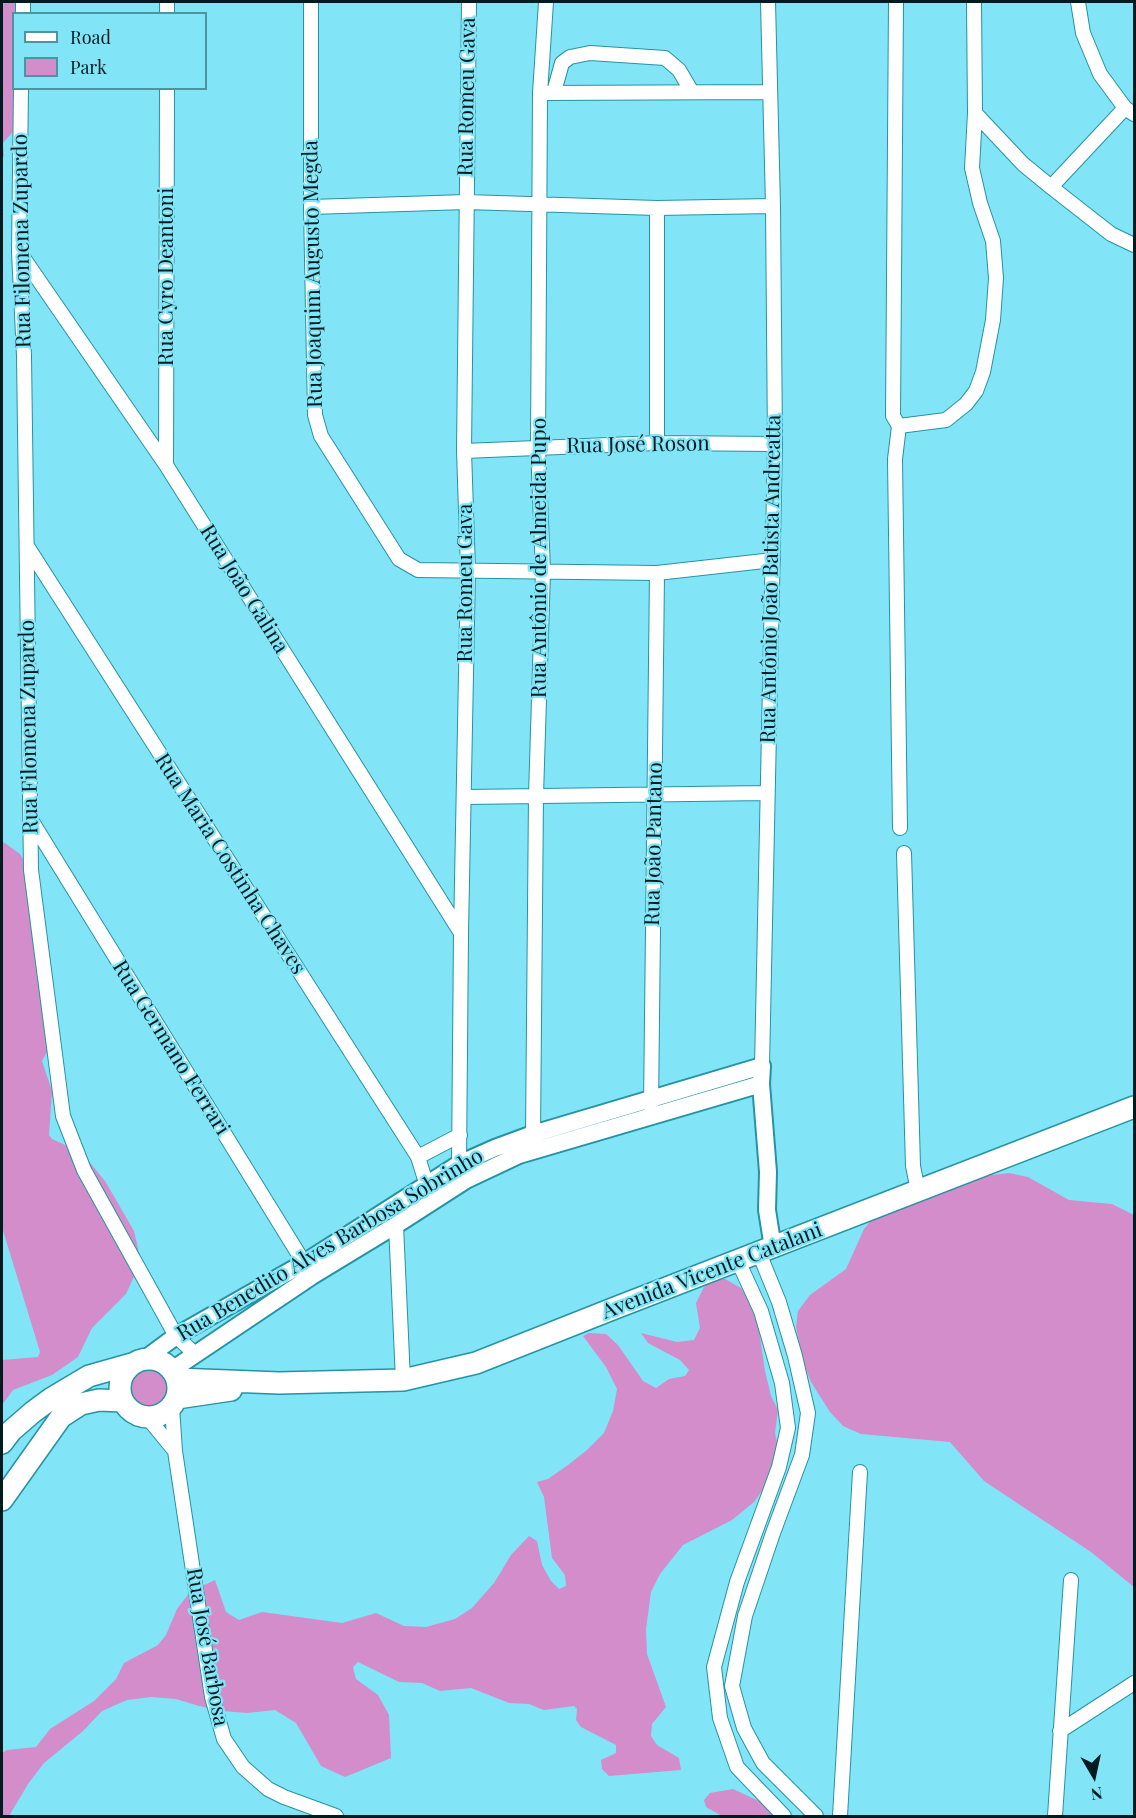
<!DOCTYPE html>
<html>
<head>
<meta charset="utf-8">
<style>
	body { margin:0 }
	#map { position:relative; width:1136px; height:1818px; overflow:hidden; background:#81e5f7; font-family:"Playfair Display",serif }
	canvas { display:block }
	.frame { position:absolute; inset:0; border:3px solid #001b20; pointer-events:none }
	.legend { position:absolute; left:12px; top:12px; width:195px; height:78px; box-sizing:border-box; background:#81e5f7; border:2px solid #4d94a1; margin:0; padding:8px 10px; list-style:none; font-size:18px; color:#001b20 }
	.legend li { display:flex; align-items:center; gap:12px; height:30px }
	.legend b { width:30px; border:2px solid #4d94a1 }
	.north { position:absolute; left:1064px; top:1746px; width:60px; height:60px; -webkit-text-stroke:4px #81e5f7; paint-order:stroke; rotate:171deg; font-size:16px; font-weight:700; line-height:24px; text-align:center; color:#001b20 }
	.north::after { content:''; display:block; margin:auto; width:21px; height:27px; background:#001b20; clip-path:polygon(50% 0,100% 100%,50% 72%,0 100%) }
</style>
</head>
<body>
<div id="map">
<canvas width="1136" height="1818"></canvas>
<div class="frame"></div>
<ul class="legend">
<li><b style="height:8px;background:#fff"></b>Road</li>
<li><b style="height:16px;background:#d28dca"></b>Park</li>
</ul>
<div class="north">N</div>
</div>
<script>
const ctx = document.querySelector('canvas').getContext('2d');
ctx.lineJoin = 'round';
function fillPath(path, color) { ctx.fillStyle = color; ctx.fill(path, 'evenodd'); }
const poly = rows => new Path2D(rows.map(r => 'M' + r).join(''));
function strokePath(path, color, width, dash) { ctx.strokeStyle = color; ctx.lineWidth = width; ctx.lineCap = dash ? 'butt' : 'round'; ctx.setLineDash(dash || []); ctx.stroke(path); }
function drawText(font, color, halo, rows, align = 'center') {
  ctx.font = font + ' "Playfair Display",serif'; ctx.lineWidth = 4.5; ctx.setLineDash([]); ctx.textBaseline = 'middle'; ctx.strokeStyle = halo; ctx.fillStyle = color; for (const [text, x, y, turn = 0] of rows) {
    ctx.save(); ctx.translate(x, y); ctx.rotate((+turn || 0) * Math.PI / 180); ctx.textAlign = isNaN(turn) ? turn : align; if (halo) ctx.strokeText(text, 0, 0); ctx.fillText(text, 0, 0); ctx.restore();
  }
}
fillPath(poly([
	[2,2,28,2,29,13,14,14,14,88,27,89,18,126,3,143,4,156,2,157],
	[2,841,20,854,29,869,51,1045,42,1061,52,1091,49,1135,52,1139,82,1153,105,1181,134,1231,141,1261,126,1294,92,1328,78,1357,52,1375,13,1390,2,1405,2,1360,38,1357,40,1352,2,1227],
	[1009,1173,1028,1177,1069,1200,1112,1204,1134,1215,1134,1587,1091,1552,984,1481,950,1442,861,1434,843,1426,830,1412,811,1382,802,1359,796,1327,798,1311,810,1295,846,1269,864,1229,879,1211,984,1176],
	[725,1279,741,1288,756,1310,765,1371,771,1396,778,1410,775,1433,780,1456,769,1481,754,1502,732,1520,683,1545,660,1574,651,1592,646,1629,647,1654,666,1707,652,1724,651,1736,657,1745,679,1758,681,1770,609,1776,602,1769,601,1760,616,1753,616,1745,581,1727,576,1720,577,1709,574,1706,544,1710,529,1704,509,1703,471,1688,440,1691,422,1683,399,1682,358,1662,353,1667,356,1679,378,1695,389,1715,391,1758,345,1777,321,1766,296,1723,275,1710,247,1713,223,1711,199,1706,176,1699,151,1697,127,1700,102,1711,83,1731,44,1763,28,1784,9,1816,2,1816,2,1753,7,1750,36,1747,50,1729,94,1701,116,1679,124,1663,158,1645,166,1635,177,1609,190,1592,215,1580,226,1612,239,1620,262,1612,342,1623,376,1613,404,1626,426,1627,455,1619,472,1608,494,1583,511,1555,529,1536,537,1541,542,1565,551,1581,559,1589,566,1586,565,1575,552,1558,544,1497,537,1482,548,1479,568,1465,587,1450,604,1433,613,1411,617,1389,606,1367,583,1336,589,1333,606,1334,618,1345,643,1381,656,1388,669,1379,685,1376,689,1370,680,1360,648,1343,641,1333,677,1342,694,1340,700,1328,696,1303,704,1287,713,1280],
	'131 1388a18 18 0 1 1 36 0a18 18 0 1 1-36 0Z',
	[733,1789,791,1816,722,1816,706,1807,704,1800,710,1793]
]), '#d28dca');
const minor = poly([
	[311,2,311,207,315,415,321,436,399,559,418,570,657,573,773,560],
	[896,2,893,416,899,426,946,420,966,404,976,391,983,372,993,320,996,278,993,241,980,203,972,168,975,113,974,2],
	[1078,2,1083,33,1100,74,1125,108,1134,114],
	[23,14,23,2],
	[167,14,167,2],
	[21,88,19,252,24,356,31,870,63,1116,84,1170,176,1336,196,1355],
	[554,92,562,63,570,57,590,53,665,58,679,70,692,92],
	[540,93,770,92],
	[975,113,1023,164,1051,187,1111,234,1134,245],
	[1051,187,1125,108],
	[311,207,466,202,657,208,773,206],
	[20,253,166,465,461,933],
	[899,426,895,459,900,828],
	[657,443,657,208],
	[464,451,657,443,775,444],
	[166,465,167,88],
	[27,546,418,1157,427,1186],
	[465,797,766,793],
	[31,820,309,1271],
	[904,853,913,1166,918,1191],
	[762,1066,775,444,773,206,768,2],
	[651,1107,657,573],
	[536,1141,533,1134,536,795,543,571,538,448,540,93,546,2],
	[418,1157,460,1135],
	[462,1172,459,1164,461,933,468,570,464,451,469,2],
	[396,1225,403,1380],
	[759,1253,779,1302,795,1356,808,1413,802,1455,773,1533,745,1616,732,1686,744,1728,763,1763,816,1816],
	[738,1261,761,1311,782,1383,788,1428,779,1467,737,1582,714,1667,720,1718,737,1767,784,1816],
	[172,1407,175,1451,212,1697,224,1739,243,1767,268,1789,284,1797,336,1816],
	[147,1417,175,1451],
	[1060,1731,1134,1683],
	[840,1816,860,1472],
	[1055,1816,1071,1580]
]);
const tertiary = poly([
	[145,1359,176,1336,304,1263,459,1164,495,1148,533,1134,762,1066,761,1084,768,1172,767,1210,773,1248],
	[172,1370,312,1276,396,1225,466,1180,519,1155,761,1084]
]);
const primary = poly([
	'120 1388a29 29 0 1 1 58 0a29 29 0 1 1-58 0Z',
	[177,1379,279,1383,403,1380,476,1363,615,1308,1134,1107],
	[177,1398,231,1390],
	[2,1443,11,1431,33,1412,52,1398,89,1376,135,1363],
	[2,1500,61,1417,81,1404,99,1400,123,1401]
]);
strokePath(minor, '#2593a4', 16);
strokePath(tertiary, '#2593a4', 20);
strokePath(primary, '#2593a4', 24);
strokePath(minor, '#fff', 14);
strokePath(tertiary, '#fff', 16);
strokePath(primary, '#fff', 21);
drawText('21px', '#001b20', '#81e5f7', [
	["Rua Romeu Gava",467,97,-89],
	["Rua Filomena Zupardo",22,241,-91],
	["Rua Joaquim Augusto Megda",313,274,-91],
	["Rua Cyro Deantoni",166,277,-90],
	["Rua José Roson",638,445,-1],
	["Rua Antônio de Almeida Pupo",539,558,-90],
	["Rua Antônio João Batista Andreatta",771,579,-89],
	["Rua Romeu Gava",465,583,-90],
	["Rua João Galina",244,589,58],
	["Rua Filomena Zupardo",29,727,-91],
	["Rua João Pantano",654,844,-89],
	["Rua Maria Costinha Chaves",230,864,57],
	["Rua Germano Ferrari",171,1048,58],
	["Rua Benedito Alves Barbosa Sobrinho",330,1245,-31],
	["Avenida Vicente Catalani",712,1271,-21],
	["Rua José Barbosa",207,1647,80]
]);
</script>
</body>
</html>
